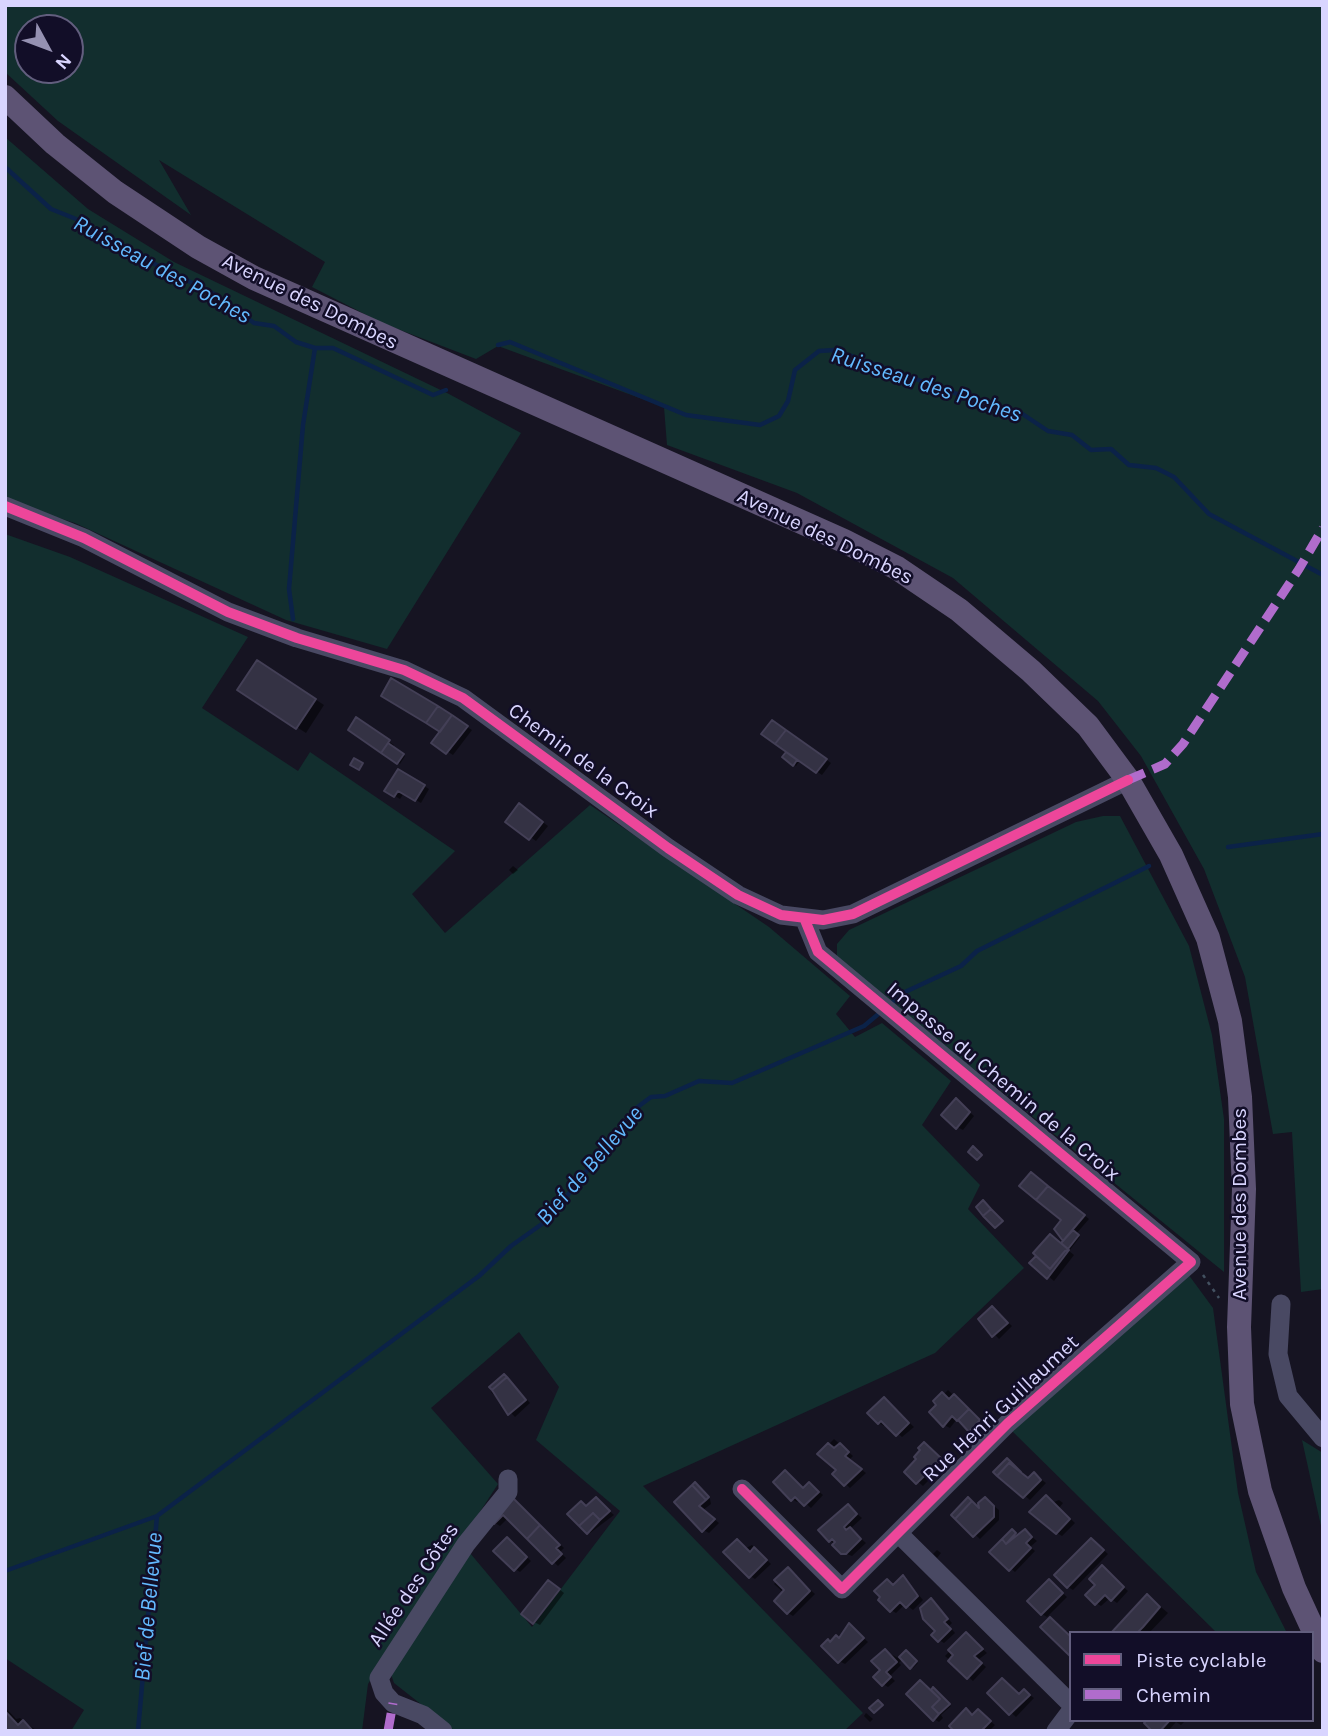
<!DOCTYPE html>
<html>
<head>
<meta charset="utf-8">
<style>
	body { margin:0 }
	#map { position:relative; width:1328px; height:1736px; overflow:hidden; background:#161422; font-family:Karla,sans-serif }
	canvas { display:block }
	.frame { position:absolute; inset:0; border:7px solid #d9d5ff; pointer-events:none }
	.legend { position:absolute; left:1069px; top:1631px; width:245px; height:91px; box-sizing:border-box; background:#120e28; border:2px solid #625e7e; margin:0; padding:9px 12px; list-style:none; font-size:21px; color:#d9d5ff }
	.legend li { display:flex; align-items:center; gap:14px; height:35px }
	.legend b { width:35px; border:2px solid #625e7e }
	.north { position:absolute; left:14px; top:14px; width:70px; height:70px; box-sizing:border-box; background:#120e28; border:2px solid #625e7e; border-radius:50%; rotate:131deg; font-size:19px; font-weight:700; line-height:28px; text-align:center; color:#d9d5ff }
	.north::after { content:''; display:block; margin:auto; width:24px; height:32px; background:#9591b2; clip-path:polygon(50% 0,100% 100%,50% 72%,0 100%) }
</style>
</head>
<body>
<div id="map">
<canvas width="1328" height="1736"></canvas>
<div class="frame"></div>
<ul class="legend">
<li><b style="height:9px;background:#ed469a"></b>Piste cyclable</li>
<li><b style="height:9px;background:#b06ccc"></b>Chemin</li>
</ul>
<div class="north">N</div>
</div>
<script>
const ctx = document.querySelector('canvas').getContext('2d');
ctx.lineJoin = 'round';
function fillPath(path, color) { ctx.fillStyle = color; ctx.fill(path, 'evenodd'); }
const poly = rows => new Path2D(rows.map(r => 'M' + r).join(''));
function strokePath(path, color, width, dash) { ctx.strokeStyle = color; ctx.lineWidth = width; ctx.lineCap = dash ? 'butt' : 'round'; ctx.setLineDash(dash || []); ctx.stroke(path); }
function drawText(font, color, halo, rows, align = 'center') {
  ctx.font = font + ' Karla,sans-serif'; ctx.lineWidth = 5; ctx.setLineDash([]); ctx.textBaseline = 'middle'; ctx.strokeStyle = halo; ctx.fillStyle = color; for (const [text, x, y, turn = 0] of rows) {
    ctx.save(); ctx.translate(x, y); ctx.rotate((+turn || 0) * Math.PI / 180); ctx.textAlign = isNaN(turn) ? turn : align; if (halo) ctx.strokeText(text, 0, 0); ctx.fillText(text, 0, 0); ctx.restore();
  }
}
fillPath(poly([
	[5,5,1323,5,1323,1289,1301,1292,1292,1132,1273,1134,1245,977,1204,869,1141,756,1098,701,953,578,797,493,667,445,664,407,498,346,476,359,382,323,312,287,325,262,159,160,191,215,58,121,5,72],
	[28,28,70,28,70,70,28,70],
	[5,137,88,209,174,262,449,394,521,433,387,649,286,620,75,523,5,501],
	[5,534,70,557,248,637,202,708,298,771,310,752,455,851,412,894,445,933,590,805,769,927,850,996,836,1014,855,1037,882,1023,951,1081,922,1125,980,1185,968,1209,1024,1268,935,1353,643,1486,863,1713,844,1731,455,1731,394,1683,391,1674,470,1553,532,1627,620,1511,536,1440,559,1387,519,1332,431,1408,498,1484,368,1684,362,1731,71,1731,84,1710,5,1658],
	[1103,816,1120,816,1189,946,1212,1035,1224,1119,1224,1272,980,1074,866,988,837,959,837,944,849,930,1076,822],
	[1188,1274,1213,1308,1238,1493,1256,1572,1287,1633,1217,1633,1011,1430],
	[1302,1440,1323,1453,1323,1535]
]), '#122e2e');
fillPath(poly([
	[266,667,324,705,306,733,239,690],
	[392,681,472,730,453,755,434,743,441,731],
	[362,723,394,745,392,748,405,756,400,764,350,730],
	[778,725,831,763,822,775,800,760,796,766,784,757,794,756],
	[399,771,429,789,421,803,404,793,400,799,387,791],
	[525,809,548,826,536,841,508,821],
	[513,866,518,870,513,874,509,870],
	[956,1100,974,1116,963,1130,957,1127],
	[1037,1177,1089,1219,1076,1234,1080,1237,1069,1251,1074,1255,1054,1281,1032,1263,1038,1256,1066,1241,1056,1229,1064,1220],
	[992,1308,1012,1326,999,1339,980,1319],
	[509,1380,530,1403,515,1417,491,1392],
	[948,1390,981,1422,972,1431,957,1419,950,1428,944,1425,943,1395],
	[884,1399,914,1427,902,1437,886,1423,884,1426,879,1423],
	[834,1439,853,1456,849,1460,866,1473,850,1488,835,1474,839,1470,819,1454],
	[925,1444,946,1463,923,1486,906,1472,919,1459],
	[1008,1460,1011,1463,1009,1465,1029,1480,1034,1474,1046,1483,1030,1500,996,1472],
	[786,1472,804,1489,810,1484,823,1495,811,1508,801,1499,797,1502,792,1499],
	[697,1485,710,1499,711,1504,703,1510,719,1523,709,1533,703,1530,692,1487],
	[1046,1497,1054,1502,1059,1500,1063,1503,1059,1508,1075,1523,1062,1536,1057,1533],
	[512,1499,564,1548,560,1552,566,1558,558,1566,508,1518,500,1526,495,1523],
	[596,1499,614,1515,590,1533,581,1503,586,1506],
	[985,1499,999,1510,999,1520,980,1539,954,1515,973,1503,981,1508],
	[848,1506,862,1518,850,1529,866,1543,852,1556,842,1552,830,1540],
	[1025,1531,1037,1541,1030,1547,1035,1551,1015,1572,992,1552,1014,1532,1018,1536],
	[737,1541,746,1548,752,1545,771,1564,755,1579,750,1576],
	[512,1543,531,1561,520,1572,515,1569],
	[1096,1543,1108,1554,1073,1590,1068,1587],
	[937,1550,941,1553,937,1558,933,1554],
	[1102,1568,1128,1591,1117,1603,1110,1598,1101,1606,1096,1603],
	[788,1570,815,1594,793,1616,788,1613,784,1593,774,1584],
	[903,1577,923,1600,913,1610,905,1604,896,1613,891,1610,894,1586],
	[554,1585,564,1593,540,1625,534,1622],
	[1054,1585,1067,1597,1047,1617,1042,1614],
	[1148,1596,1168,1613,1149,1633,1114,1633],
	[931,1600,952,1623,949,1626,955,1633,944,1643,939,1640],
	[850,1625,868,1642,845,1664,839,1661,830,1643,840,1639],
	[966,1634,987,1653,978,1660,986,1667,973,1681,945,1656],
	[885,1651,900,1659,906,1652,918,1663,913,1668,903,1659,899,1663,901,1665,890,1676,895,1681,888,1687,883,1684],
	[1003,1680,1020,1695,1024,1691,1034,1698,1016,1717,990,1693],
	[921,1682,951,1706,941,1715,943,1718,939,1722,934,1719],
	[5,1707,16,1719,20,1718,37,1731,5,1731],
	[966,1710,973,1716,978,1711,995,1725,989,1731,956,1731],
	[866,1713,873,1719,870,1722,864,1716],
	[1150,1720,1186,1720,1181,1725,1176,1722,1168,1731,1155,1731]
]), '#0007');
strokePath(poly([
	[5,167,51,209,76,219,105,239,214,294,254,323,274,326,296,342,315,348,333,348,433,395,446,390],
	[498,345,510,342,686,415,760,425,779,416,788,401,795,370,819,351,835,350,963,396,977,405,1018,411,1048,431,1072,435,1091,450,1111,449,1129,465,1156,468,1174,477,1209,514,1323,575],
	[293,619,289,589,303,425,315,348],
	[1228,847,1323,834],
	[889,1005,905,992,961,966,977,951,1149,866],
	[5,1571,157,1516],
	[138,1731,157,1516,479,1276,511,1246,549,1219,635,1109,651,1097,665,1096,699,1081,732,1083,864,1026,882,1011]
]), '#0b2248', 4.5);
const building = poly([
	[257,660,316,699,296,729,237,690,257,660],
	[391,678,438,706,426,723,381,696,391,678],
	[438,706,452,715,440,732,426,723,438,706],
	[452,715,468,726,446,754,431,743,452,715],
	[356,717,390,740,381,753,348,730,356,717],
	[772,720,786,730,775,744,761,734,772,720],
	[786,730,827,759,816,773,775,744,786,730],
	[388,743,404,754,397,764,381,753,388,743],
	[786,752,797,760,793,766,782,757,786,752],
	[354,758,363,763,359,770,350,765,354,758],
	[398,769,425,785,415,801,398,791,394,797,384,791,398,769],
	[519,803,543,822,529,840,505,822,519,803],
	[956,1098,970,1112,956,1129,941,1115,956,1098],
	[973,1146,982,1155,977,1160,968,1152,973,1146],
	[1031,1172,1048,1186,1036,1200,1019,1186,1031,1172],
	[1048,1186,1085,1215,1063,1241,1054,1229,1061,1220,1036,1200,1048,1186],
	[983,1200,991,1209,983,1216,976,1207,983,1200],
	[991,1209,1003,1221,995,1228,983,1216,991,1209],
	[1073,1230,1079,1235,1068,1249,1061,1243,1073,1230],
	[1050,1234,1069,1250,1065,1251,1050,1269,1033,1253,1050,1234],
	[1069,1250,1047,1279,1029,1263,1036,1256,1050,1269,1065,1251,1069,1250],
	[992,1306,1008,1323,992,1337,978,1319,992,1306],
	[504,1374,507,1377,492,1390,489,1387,504,1374],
	[507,1377,526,1400,508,1415,492,1390,507,1377],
	[942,1392,949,1399,954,1394,969,1409,957,1421,952,1416,943,1427,929,1412,936,1405,933,1401,942,1392],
	[884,1397,909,1423,896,1436,881,1421,878,1424,867,1413,884,1397],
	[969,1409,980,1420,969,1432,958,1420,969,1409],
	[924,1442,942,1459,916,1484,904,1472,916,1459,914,1457,920,1450,918,1448,924,1442],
	[828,1443,834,1448,840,1443,849,1452,845,1456,862,1469,844,1486,832,1474,836,1470,817,1454,828,1443],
	[1007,1458,1021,1472,1009,1463,997,1476,993,1472,1007,1458],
	[1009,1463,1028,1478,1034,1472,1041,1480,1023,1498,997,1476,1009,1463],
	[785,1470,803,1488,809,1482,819,1492,804,1506,795,1497,791,1501,773,1482,785,1470],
	[695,1482,709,1497,706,1500,692,1485,695,1482],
	[692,1485,706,1500,699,1506,715,1519,702,1532,674,1502,692,1485],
	[1046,1495,1070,1519,1056,1534,1029,1512,1046,1495],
	[512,1497,540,1525,527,1539,503,1515,494,1524,512,1497],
	[596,1497,610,1511,600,1520,593,1513,579,1526,567,1514,581,1501,586,1506,596,1497],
	[968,1497,972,1501,955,1519,951,1515,968,1497],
	[985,1497,994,1506,994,1517,973,1537,955,1519,972,1501,979,1508,978,1503,985,1497],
	[848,1504,857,1514,844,1527,846,1530,850,1527,861,1539,846,1554,841,1554,832,1545,835,1542,832,1539,829,1542,818,1530,848,1504],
	[593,1513,600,1520,587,1534,579,1526,593,1513],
	[540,1525,560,1545,556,1548,562,1554,552,1564,527,1539,540,1525],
	[1012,1529,1016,1533,1006,1544,1002,1539,1012,1529],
	[1025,1529,1032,1537,1026,1543,1031,1548,1009,1571,989,1552,1002,1539,1006,1544,1025,1529],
	[507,1537,527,1557,514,1571,493,1551,507,1537],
	[1091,1538,1104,1550,1067,1588,1054,1575,1091,1538],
	[737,1539,750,1552,754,1547,767,1560,749,1578,723,1552,737,1539],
	[1102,1565,1124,1587,1111,1601,1105,1595,1095,1605,1085,1595,1095,1585,1089,1579,1102,1565],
	[788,1567,810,1591,787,1614,774,1601,784,1590,774,1580,788,1567],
	[903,1575,918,1596,906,1608,900,1602,890,1612,878,1600,880,1597,874,1591,887,1579,893,1585,903,1575],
	[1049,1579,1063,1593,1041,1615,1027,1601,1049,1579],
	[548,1580,560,1589,533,1624,521,1614,548,1580],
	[1147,1594,1160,1607,1143,1627,1137,1633,1111,1633,1147,1594],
	[931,1598,948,1619,944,1622,951,1629,938,1642,931,1635,935,1631,923,1619,920,1608,931,1598],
	[1050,1617,1071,1637,1071,1657,1040,1627,1050,1617],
	[849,1623,864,1638,838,1663,821,1646,828,1639,830,1642,836,1635,839,1638,849,1623],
	[966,1632,983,1649,974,1656,982,1663,967,1679,948,1661,953,1655,948,1650,966,1632],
	[885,1649,897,1662,886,1672,891,1677,882,1686,873,1677,880,1670,871,1661,885,1649],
	[906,1650,917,1661,910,1669,899,1657,906,1650],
	[1002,1678,1019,1694,1024,1689,1030,1695,1009,1715,987,1693,1002,1678],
	[920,1680,940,1699,932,1707,939,1714,933,1721,906,1694,920,1680],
	[933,1687,950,1704,939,1714,932,1707,940,1699,931,1690,933,1687],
	[878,1700,883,1705,874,1713,869,1708,878,1700],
	[966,1708,972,1715,978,1709,991,1721,981,1731,954,1731,949,1726,966,1708],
	[5,1711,18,1725,23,1720,33,1731,5,1731,5,1711],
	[1147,1720,1170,1720,1160,1731,1152,1731,1144,1723,1147,1720]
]);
fillPath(building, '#343244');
strokePath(building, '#433f56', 2);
strokePath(poly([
	[1203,1275,1219,1298]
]), '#435161', 2.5, [3.5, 5]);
strokePath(poly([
	[5,506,84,538,228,612,297,638,404,670,463,698,668,848,738,895,781,915,823,920,853,914,1128,780],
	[1281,1304,1278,1354,1288,1396,1323,1438],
	[742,1489,842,1589,1008,1423,1191,1262,818,952,805,920],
	[899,1534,1071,1704],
	[443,1731,423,1715,393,1703,384,1693,379,1678,466,1544,508,1492,508,1479],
	[1056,1731,1071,1711]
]), '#494963', 19);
strokePath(poly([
	[5,97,55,144,115,192,198,247,254,278,844,541,897,568,959,610,1031,671,1088,726,1128,780,1171,855,1208,938,1230,1021,1240,1097,1244,1189,1239,1327,1242,1404,1260,1491,1294,1588,1323,1651]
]), '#5d5374', 24);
strokePath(poly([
	[1128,780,1165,764,1183,744,1299,569,1323,528],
	[388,1731,393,1703]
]), '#b06ccc', 9, [18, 9]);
strokePath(poly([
	[5,506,84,538,228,612,297,638,404,670,463,698,668,848,738,895,781,915,823,920,853,914,1128,780],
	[742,1489,842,1589,1008,1423,1191,1262,818,952,805,920]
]), '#ed469a', 10);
drawText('21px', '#d9d5ff', '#120e28', [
	["Avenue des Dombes",310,302,26],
	["Avenue des Dombes",825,537,26],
	["Chemin de la Croix",583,761,36],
	["Impasse du Chemin de la Croix",1003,1082,40],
	["Avenue des Dombes",1240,1204,-90],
	["Rue Henri Guillaumet",1001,1409,-43],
	["Allée des Côtes",414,1585,-56]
]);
drawText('italic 23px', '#63baff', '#120e28', [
	["Ruisseau des Poches",162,270,29],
	["Ruisseau des Poches",926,385,18],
	["Bief de Bellevue",590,1166,-49],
	["Bief de Bellevue",149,1607,-85]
]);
</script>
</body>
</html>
